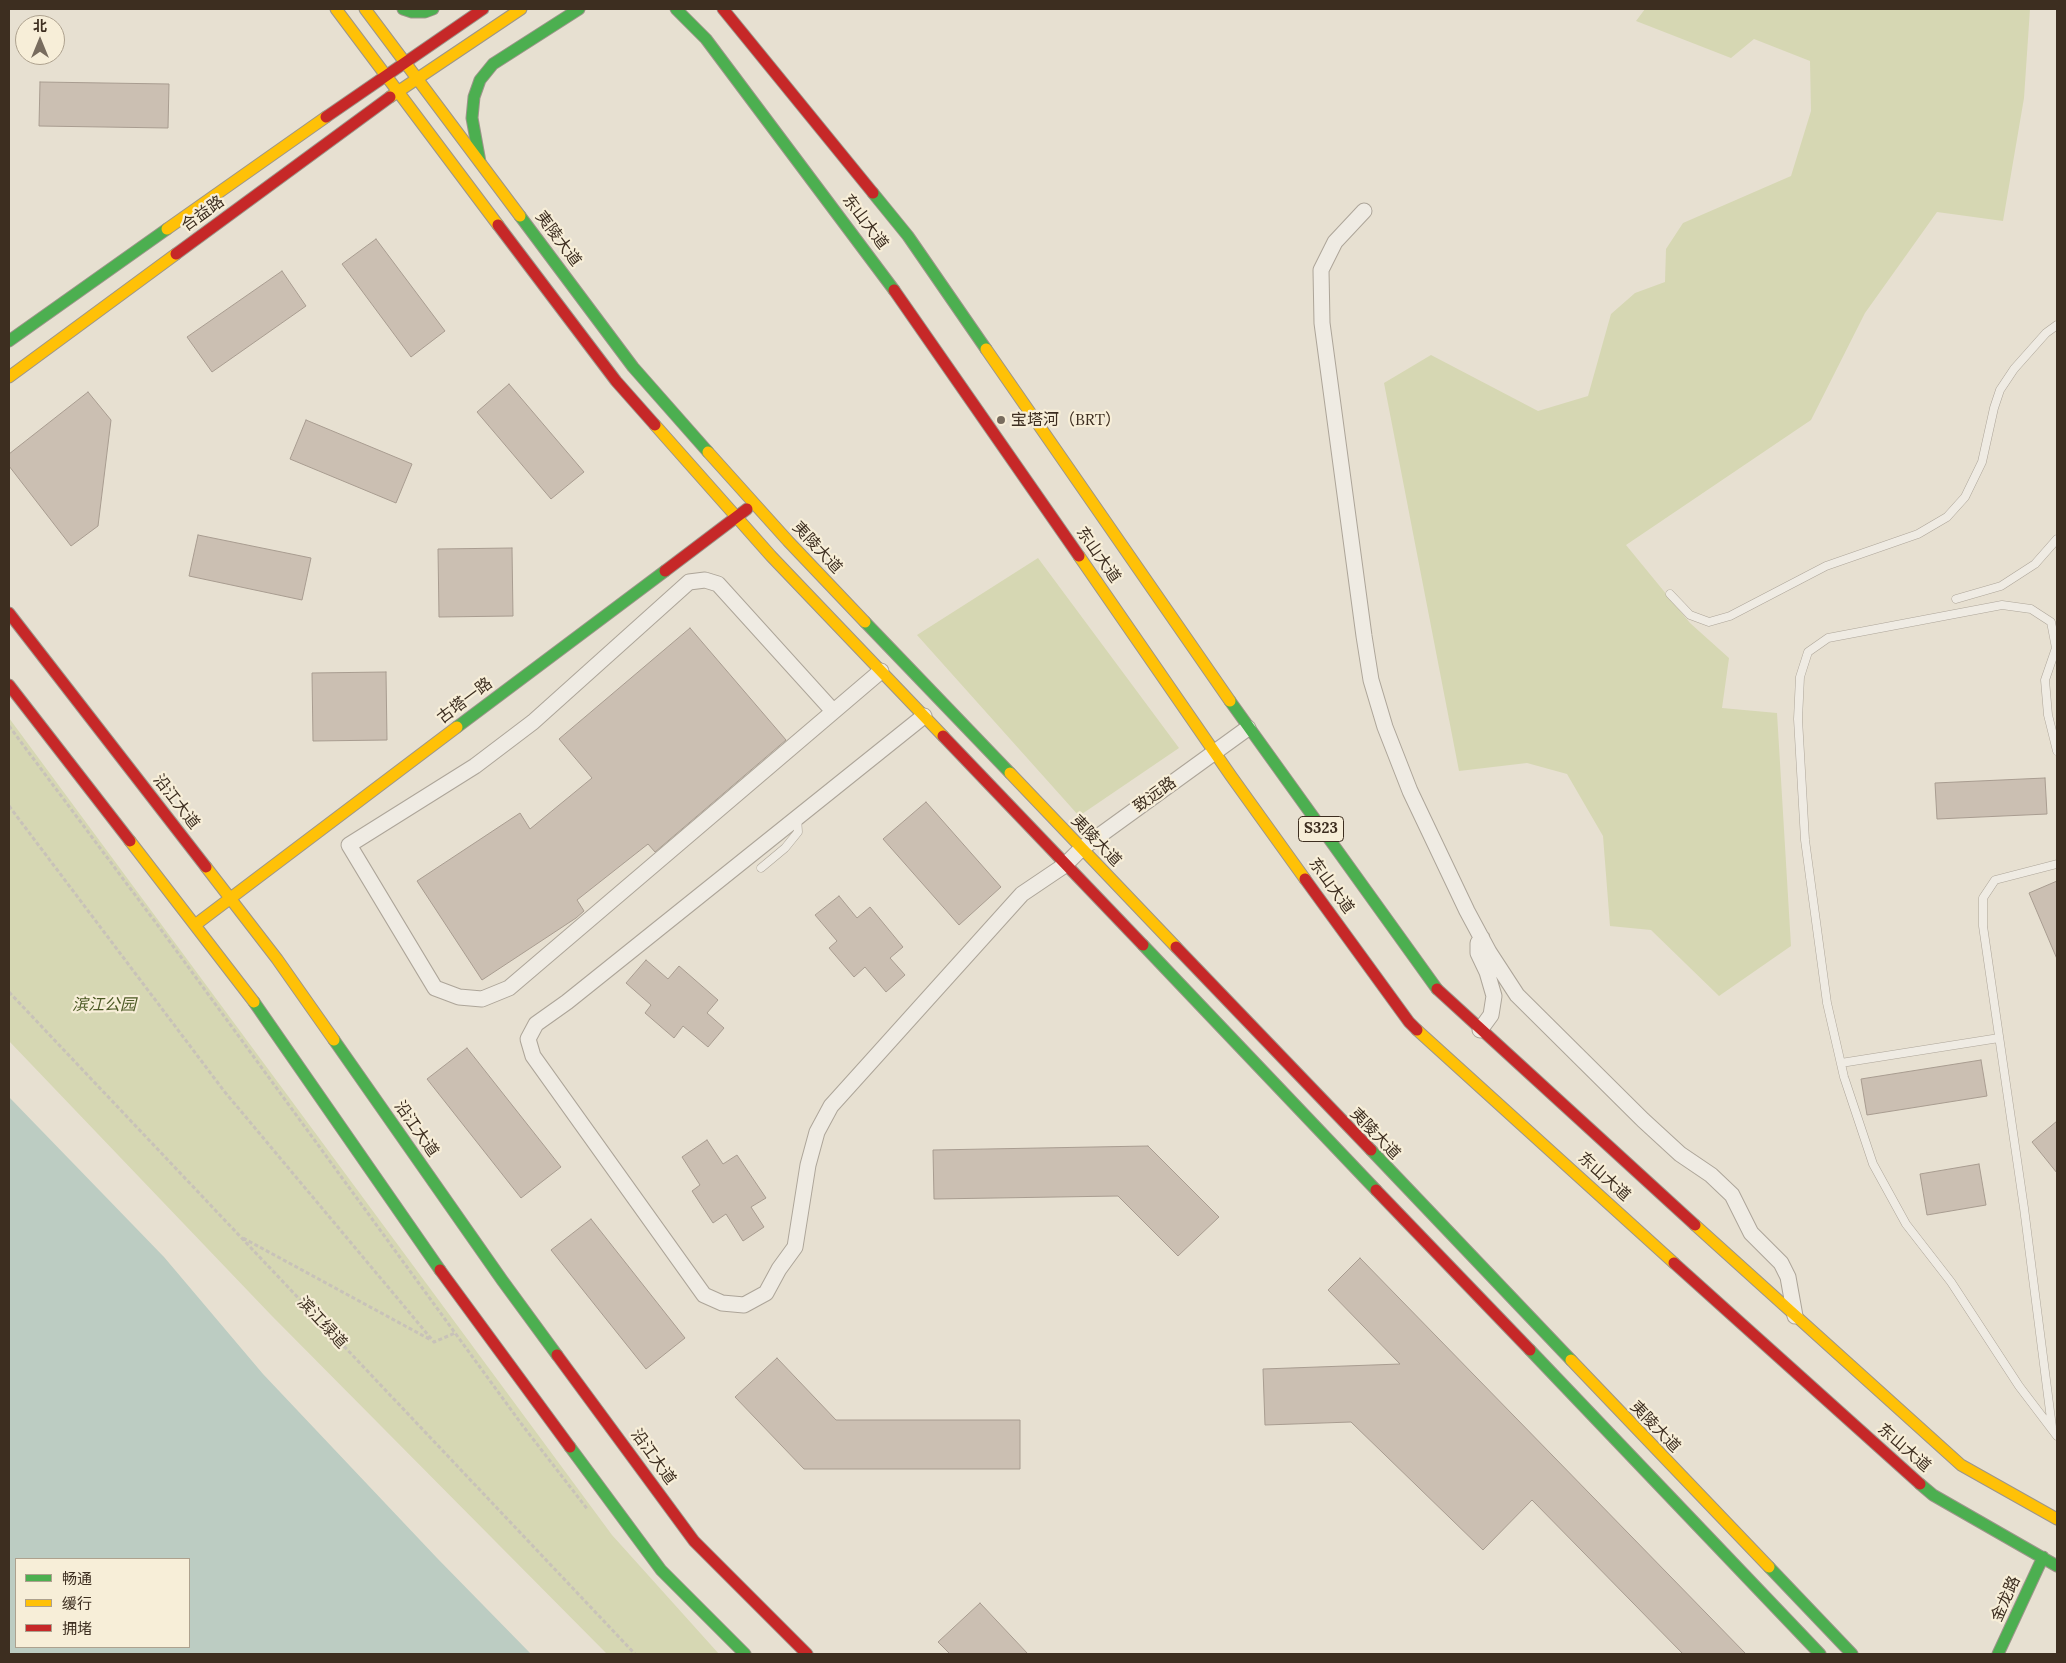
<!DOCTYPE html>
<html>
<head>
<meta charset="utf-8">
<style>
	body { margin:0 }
	#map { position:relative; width:2066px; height:1663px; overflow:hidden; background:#e7e0d1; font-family:Lora,"Noto Sans SC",serif }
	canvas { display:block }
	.frame { position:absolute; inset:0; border:10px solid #3d2e20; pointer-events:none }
	.legend { position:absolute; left:15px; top:1558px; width:175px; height:90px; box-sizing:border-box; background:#f7eed8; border:1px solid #ada18e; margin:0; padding:6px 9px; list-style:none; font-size:15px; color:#3d2e20 }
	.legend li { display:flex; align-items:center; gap:10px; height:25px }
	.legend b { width:25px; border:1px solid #ada18e }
	.north { position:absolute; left:15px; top:15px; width:50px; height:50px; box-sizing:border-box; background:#f7eed8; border:1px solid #ada18e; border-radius:50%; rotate:0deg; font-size:14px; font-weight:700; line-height:20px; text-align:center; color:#3d2e20 }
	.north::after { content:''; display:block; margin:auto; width:18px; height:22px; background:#786c5e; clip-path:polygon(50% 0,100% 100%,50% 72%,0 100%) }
</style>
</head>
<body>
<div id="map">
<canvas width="2066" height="1663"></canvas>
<div class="frame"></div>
<ul class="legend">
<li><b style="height:6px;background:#4caf50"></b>畅通</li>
<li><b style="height:6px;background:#ffc107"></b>缓行</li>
<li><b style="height:6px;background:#c62828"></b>拥堵</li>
</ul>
<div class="north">北</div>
</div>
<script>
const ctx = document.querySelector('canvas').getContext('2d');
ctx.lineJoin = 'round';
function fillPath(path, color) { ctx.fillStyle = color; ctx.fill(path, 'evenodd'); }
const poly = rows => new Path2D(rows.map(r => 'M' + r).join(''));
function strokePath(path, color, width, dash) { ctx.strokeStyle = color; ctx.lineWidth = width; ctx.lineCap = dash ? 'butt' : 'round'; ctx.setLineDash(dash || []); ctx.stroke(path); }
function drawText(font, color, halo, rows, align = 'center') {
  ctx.font = font + ' Lora,"Noto Sans SC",serif'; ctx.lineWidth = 4.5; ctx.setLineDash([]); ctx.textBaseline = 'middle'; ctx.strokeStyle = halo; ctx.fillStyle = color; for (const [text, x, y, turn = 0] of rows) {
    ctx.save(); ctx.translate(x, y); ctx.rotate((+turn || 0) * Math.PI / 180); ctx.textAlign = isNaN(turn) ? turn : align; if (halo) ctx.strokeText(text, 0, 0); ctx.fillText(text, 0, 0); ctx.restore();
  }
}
fillPath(poly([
	[1645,9,2030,9,2024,98,2003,221,1937,212,1865,313,1811,420,1626,545,1690,623,1729,658,1722,708,1777,713,1791,946,1719,996,1651,930,1610,926,1603,836,1567,774,1527,763,1459,771,1384,383,1431,355,1538,411,1588,396,1611,314,1635,293,1665,282,1666,249,1683,223,1791,176,1811,111,1810,61,1754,39,1731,58,1636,21],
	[1038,558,1179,748,1079,816,917,635],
	[9,718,612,1535,719,1654,607,1654,271,1315,9,1041]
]), '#d6d7b3');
fillPath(poly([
	[9,1097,164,1257,263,1374,437,1558,531,1654,9,1654],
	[16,1559,189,1559,189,1647,16,1647]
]), '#bcccc2');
const building = poly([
	[40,82,169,84,168,128,39,126,40,82],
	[376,239,445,331,411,357,342,264,376,239],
	[282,271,306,306,212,372,187,337,282,271],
	[509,384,584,472,551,499,477,412,509,384],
	[88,392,111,420,98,526,71,546,9,466,9,454,88,392],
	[306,420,412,464,396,503,290,459,306,420],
	[198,535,311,558,302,600,189,576,198,535],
	[512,548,513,616,439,617,438,549,512,548],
	[690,628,786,740,655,852,648,844,577,900,584,911,576,918,482,980,417,881,520,813,530,829,592,778,559,739,690,628],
	[386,672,387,740,313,741,312,673,386,672],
	[2045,778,2047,814,1937,819,1935,783,2045,778],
	[926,802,1001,887,959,925,883,839,926,802],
	[2057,881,2057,959,2029,893,2057,881],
	[839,896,857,918,870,907,903,947,890,958,905,975,886,992,865,967,854,977,829,948,837,941,815,915,839,896],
	[646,960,668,979,679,966,718,1000,707,1013,724,1028,708,1047,683,1026,674,1038,645,1013,651,1005,626,983,646,960],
	[467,1048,561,1167,521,1198,427,1079,467,1048],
	[1981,1060,1987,1096,1867,1115,1861,1079,1981,1060],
	[2057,1121,2057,1173,2032,1142,2057,1121],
	[707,1140,723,1164,737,1155,766,1198,751,1207,764,1227,743,1241,726,1214,713,1223,692,1191,700,1185,682,1157,707,1140],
	[1148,1146,1219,1217,1178,1256,1118,1196,934,1199,933,1150,1148,1146],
	[1979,1164,1986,1205,1927,1215,1920,1174,1979,1164],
	[591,1219,685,1338,646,1369,551,1250,591,1219],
	[1360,1258,1746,1654,1683,1654,1532,1500,1483,1550,1351,1422,1265,1425,1263,1369,1400,1364,1328,1290,1360,1258],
	[777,1358,836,1420,1020,1420,1020,1469,804,1469,735,1397,777,1358],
	[980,1603,1028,1654,950,1654,938,1642,980,1603]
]);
fillPath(building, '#cbbfb2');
strokePath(building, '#a89c90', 1);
const lane = poly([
	[1670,594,1690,615,1709,622,1730,616,1826,566,1918,534,1947,517,1965,497,1982,462,1994,408,2000,390,2014,369,2046,333,2057,325],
	[1956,599,2001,586,2035,564,2057,539],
	[2057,751,2048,715,2045,680,2056,648,2051,622,2031,609,2002,605,1828,638,1808,652,1800,677,1798,719,1805,840,1827,1003,1844,1077,1873,1164,1906,1224,1951,1282,2019,1386,2057,1436],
	[761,868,785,848,798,832,797,817],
	[1841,1063,1999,1038],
	[2052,1427,2024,1208,1983,926,1983,898,1995,880,2057,864]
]);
const street = poly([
	[1364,211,1335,242,1321,270,1322,323,1364,636,1371,680,1385,727,1410,791,1467,911,1489,952,1517,995,1643,1120,1680,1154,1711,1175,1732,1195,1751,1233,1781,1263,1788,1277,1795,1316],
	[833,711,718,584,705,580,689,582,533,722,475,766,349,845,435,988,459,997,482,999,509,988,881,671],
	[924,716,567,1002,536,1024,528,1039,533,1056,704,1295,722,1303,744,1305,766,1293,779,1269,795,1247,808,1165,817,1132,831,1106,1022,894,1065,865,1081,849,1248,728],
	[1480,1030,1491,1015,1494,996,1487,972,1478,953,1478,943,1482,938]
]);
const fast = poly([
	[403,9,412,12,425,12,433,9],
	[676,9,706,39,894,290],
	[480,162,472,118,474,97,480,80,493,64,579,9],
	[873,193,908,236,986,349],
	[520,216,633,367,708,452],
	[9,341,167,229],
	[865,622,1010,773],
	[1230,701,1437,989],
	[457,727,665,571],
	[1143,945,1376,1190],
	[254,1002,440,1270],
	[334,1040,502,1280,557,1355],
	[1371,1150,1571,1360],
	[1530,1350,1820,1654],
	[570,1447,661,1570,745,1654],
	[1920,1484,1933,1495,2057,1566],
	[1769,1567,1852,1654],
	[1998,1654,2043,1557]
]);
const slow = poly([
	[336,9,498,225],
	[365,9,520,216],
	[390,97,521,9],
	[167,229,326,117],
	[986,349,1230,701],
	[9,377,176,254],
	[655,425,771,556,943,736],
	[708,452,788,541,865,622],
	[1079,556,1231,776,1305,879],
	[1010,773,1176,947],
	[130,841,254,1002],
	[206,867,277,959,334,1040],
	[195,925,457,727],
	[1417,1030,1674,1263],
	[1695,1225,1961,1465,2057,1519],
	[1571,1360,1769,1567]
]);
const jam = poly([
	[723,9,873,193],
	[326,117,483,9],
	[498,225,616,381,655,425],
	[176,254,390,97],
	[894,290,1079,556],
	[665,571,747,509],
	[9,613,206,867],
	[9,685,130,841],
	[943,736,1143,945],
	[1305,879,1409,1022,1417,1030],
	[1176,947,1371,1150],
	[1437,989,1695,1225],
	[1376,1190,1530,1350],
	[1674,1263,1920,1484],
	[440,1270,570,1447],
	[557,1355,694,1541,807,1654]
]);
strokePath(lane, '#ada599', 9);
strokePath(street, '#ada599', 17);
strokePath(fast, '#9c958a', 13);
strokePath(slow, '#9c958a', 13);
strokePath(jam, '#9c958a', 13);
strokePath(poly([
	[9,726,159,927,523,1426,588,1510],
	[9,806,224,1091,434,1342,455,1333],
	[9,992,635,1654],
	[243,1238,431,1340]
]), '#c8c2b9', 3, [4, 2.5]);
strokePath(lane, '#efebe3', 8);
strokePath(street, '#efebe3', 15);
strokePath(fast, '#4caf50', 11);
strokePath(slow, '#ffc107', 11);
strokePath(jam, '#c62828', 11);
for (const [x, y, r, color] of [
	[1001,420,5,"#786c5e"]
]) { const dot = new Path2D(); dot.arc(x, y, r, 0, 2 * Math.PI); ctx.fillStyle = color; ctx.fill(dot); strokePath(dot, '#f7eed8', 2); }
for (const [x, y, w] of [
	[1321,829,45]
]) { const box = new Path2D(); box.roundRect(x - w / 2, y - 12.5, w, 25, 4); ctx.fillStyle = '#f7eed8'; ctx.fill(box); strokePath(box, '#3d2e20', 1); }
drawText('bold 15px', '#3d2e20', null, [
	["S323",1321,829]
]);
drawText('16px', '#3d2e20', '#f7eed8', [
	["合益路",203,214,-36],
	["东山大道",865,222,53],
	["夷陵大道",558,239,53],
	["夷陵大道",817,548,47],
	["东山大道",1098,555,55],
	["古塔一路",465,701,-37],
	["致远路",1155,795,-36],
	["沿江大道",176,802,52],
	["夷陵大道",1096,841,46],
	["东山大道",1331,886,54],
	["沿江大道",416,1129,55],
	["夷陵大道",1375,1134,46],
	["东山大道",1604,1177,42],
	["滨江绿道",322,1323,47],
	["夷陵大道",1655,1427,46],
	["东山大道",1904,1448,41],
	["沿江大道",653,1457,54],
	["金龙路",2006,1599,-66]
]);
drawText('16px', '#3d2e20', '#f7eed8', [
	["宝塔河（BRT）",1011,420]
], 'left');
drawText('italic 16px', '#4d5a26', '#f7eed8', [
	["滨江公园",104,1005]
]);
</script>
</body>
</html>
